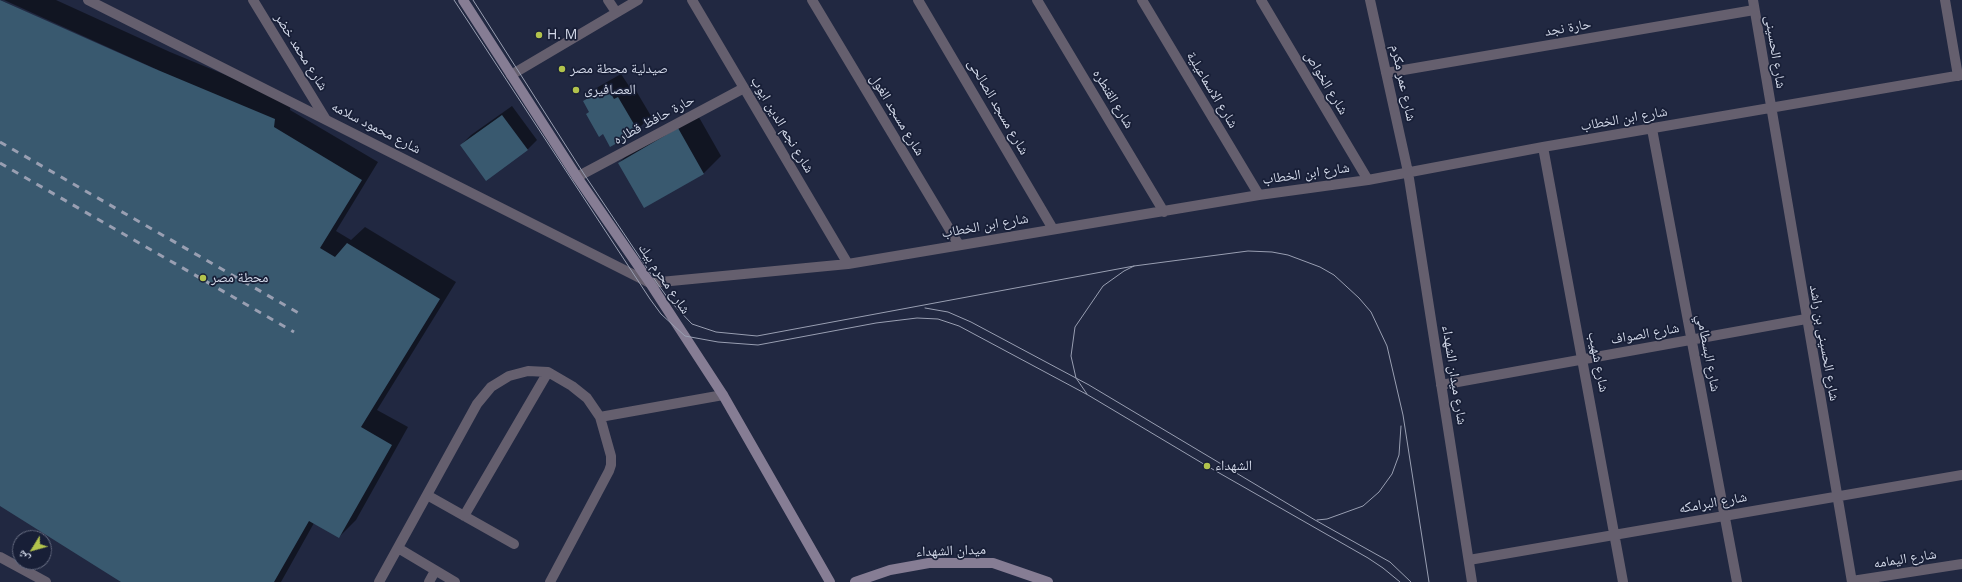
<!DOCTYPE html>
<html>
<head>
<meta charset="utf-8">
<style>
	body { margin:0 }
	#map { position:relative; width:1962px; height:582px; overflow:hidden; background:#212841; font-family:"Open Sans","Noto Naskh Arabic",sans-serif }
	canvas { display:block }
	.north { position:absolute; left:12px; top:530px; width:40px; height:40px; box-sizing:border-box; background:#181f37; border:1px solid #63697e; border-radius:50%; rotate:233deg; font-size:11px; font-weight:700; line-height:16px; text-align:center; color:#d3d9e9 }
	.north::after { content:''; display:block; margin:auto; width:14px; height:18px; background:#b2c34c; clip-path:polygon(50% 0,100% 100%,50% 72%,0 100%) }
</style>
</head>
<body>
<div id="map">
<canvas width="1962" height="582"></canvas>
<div class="north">ش</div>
</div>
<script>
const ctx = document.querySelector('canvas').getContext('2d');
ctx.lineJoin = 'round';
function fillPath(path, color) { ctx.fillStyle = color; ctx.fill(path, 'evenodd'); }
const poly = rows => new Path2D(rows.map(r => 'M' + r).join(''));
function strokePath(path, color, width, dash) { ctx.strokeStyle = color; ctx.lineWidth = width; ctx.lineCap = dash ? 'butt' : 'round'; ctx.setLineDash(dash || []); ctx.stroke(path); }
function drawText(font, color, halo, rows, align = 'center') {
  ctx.font = font + ' "Open Sans","Noto Naskh Arabic",sans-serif'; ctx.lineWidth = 3.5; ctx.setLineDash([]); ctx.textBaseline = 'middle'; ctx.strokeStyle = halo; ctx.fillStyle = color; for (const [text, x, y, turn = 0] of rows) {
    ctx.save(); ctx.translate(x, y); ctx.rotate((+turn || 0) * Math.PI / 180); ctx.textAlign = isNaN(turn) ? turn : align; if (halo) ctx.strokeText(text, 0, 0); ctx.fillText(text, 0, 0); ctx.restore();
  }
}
fillPath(poly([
	[0,0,157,71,158,70,4,0,56,0,170,52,291,102,290,110,378,162,336,231,351,240,365,227,456,282,377,410,408,427,356,520,339,537,314,523,281,582,123,582,0,504],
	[621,74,629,86,632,84,651,116,637,130,590,111,584,101,598,87],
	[512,106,537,140,527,150,461,145,471,135],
	[696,112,721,156,704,173,644,207,619,163,636,146]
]), '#0007');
fillPath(poly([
	[0,0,153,68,275,119,274,127,362,180,320,248,335,257,347,243,440,299,361,427,392,445,339,538,309,521,274,582,121,582,0,506],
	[607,87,614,99,618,97,638,131,610,147,603,134,599,137,586,114,589,112,583,101],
	[502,115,528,150,486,181,460,145],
	[678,128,704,174,644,208,618,163]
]), '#39596f');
strokePath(poly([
	[600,417,723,395],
	[427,495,514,544],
	[464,516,548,372],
	[398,548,455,582],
	[0,557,46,582],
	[379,582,477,404,491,387,509,376,528,371,548,372,572,386,587,398,600,417,611,456,611,465,609,471,550,582],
	[429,582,435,571]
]), '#655f6e', 10);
strokePath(poly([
	[253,0,325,118],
	[608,0,616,12],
	[692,0,848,264],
	[812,0,959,245],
	[918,0,1053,229],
	[1037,0,1164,212],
	[1142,0,1259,195],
	[1261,0,1368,180],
	[1370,0,1408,172,1472,582],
	[1753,0,1852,582],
	[1945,0,1958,76],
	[1386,73,1754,10],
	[511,75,638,0],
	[1652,129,1737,582],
	[1543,147,1623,582],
	[577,177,744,88],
	[650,283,848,264,1259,195,1368,180,1543,147,1962,75],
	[1441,385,1806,319],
	[1469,560,1962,475],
	[1852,581,1962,564]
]), '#655f6e', 10);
strokePath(poly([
	[88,0,650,283]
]), '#655f6e', 10);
strokePath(poly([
	[463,0,577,177,650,283,723,395,830,582],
	[855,582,890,570,929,563,993,563,1048,582]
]), '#867d94', 10);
strokePath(poly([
	[454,0,650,299,661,314,685,336,718,342,758,345,876,323,917,318,938,319,959,326,1088,395,1207,466,1368,558,1383,568,1400,582],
	[473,0,584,174,657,283,670,301,692,324,716,332,757,336,1134,266],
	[925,308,948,312,971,322,1089,385,1315,520,1390,562,1411,582],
	[1087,394,1076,378,1071,356,1075,327,1103,286,1124,271,1134,266,1248,251,1272,252,1288,255,1320,267,1334,275,1359,298,1371,312,1387,346,1403,415,1429,582],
	[1317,520,1327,519,1363,506,1379,492,1392,474,1399,455,1401,426]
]), '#999fb2', 1);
strokePath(poly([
	[0,142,302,315],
	[0,163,294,332]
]), '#999fb2', 3, [7, 7]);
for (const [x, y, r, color] of [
	[539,35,4,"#b2c34c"],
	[562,69,4,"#b2c34c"],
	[576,90,4,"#b2c34c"],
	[203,278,4,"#b2c34c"],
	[1207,466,4,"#b2c34c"]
]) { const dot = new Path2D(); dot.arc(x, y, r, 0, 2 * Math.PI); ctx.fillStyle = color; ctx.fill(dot); strokePath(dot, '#181f37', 1.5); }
drawText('14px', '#d3d9e9', '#181f37', [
	["حارة نجد",1568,28,-10],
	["شارع محمد خضر",301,52,58],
	["شارع الحسينى",1775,52,81],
	["شارع الخواص",1326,83,59],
	["شارع عمر مكرم",1403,83,78],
	["شارع الاسماعيلية",1212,90,59],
	["شارع القنطره",1113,99,59],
	["شارع مسجد الصالحى",998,107,60],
	["شارع مسجد الغول",897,115,59],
	["شارع ابن الخطاب",1624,119,-10],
	["حارة حافظ قطاره",654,120,-28],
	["شارع نجم الدين ايوب",782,125,59],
	["شارع محمود سلامه",376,128,27],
	["شارع ابن الخطاب",1306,174,-8],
	["شارع ابن الخطاب",985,226,-10],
	["شارع محرم بيك",664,279,56],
	["شارع الصواف",1645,334,-10],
	["شارع الحسينى بن راشد",1824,343,80],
	["شارع البسطامي",1708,353,79],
	["شارع شهيب",1598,362,79],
	["شارع ميدان الشهداء",1454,375,81],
	["شارع البرامكه",1713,503,-10],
	["ميدان الشهداء",951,551,-2],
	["شارع اليمامه",1905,559,-9]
]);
drawText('14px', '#d3d9e9', '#181f37', [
	["H. M",547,35],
	["صيدلية محطة مصر",570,69],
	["العصافيرى",584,90],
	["محطة مصر",211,278],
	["الشهداء",1215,466]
], 'left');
</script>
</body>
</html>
